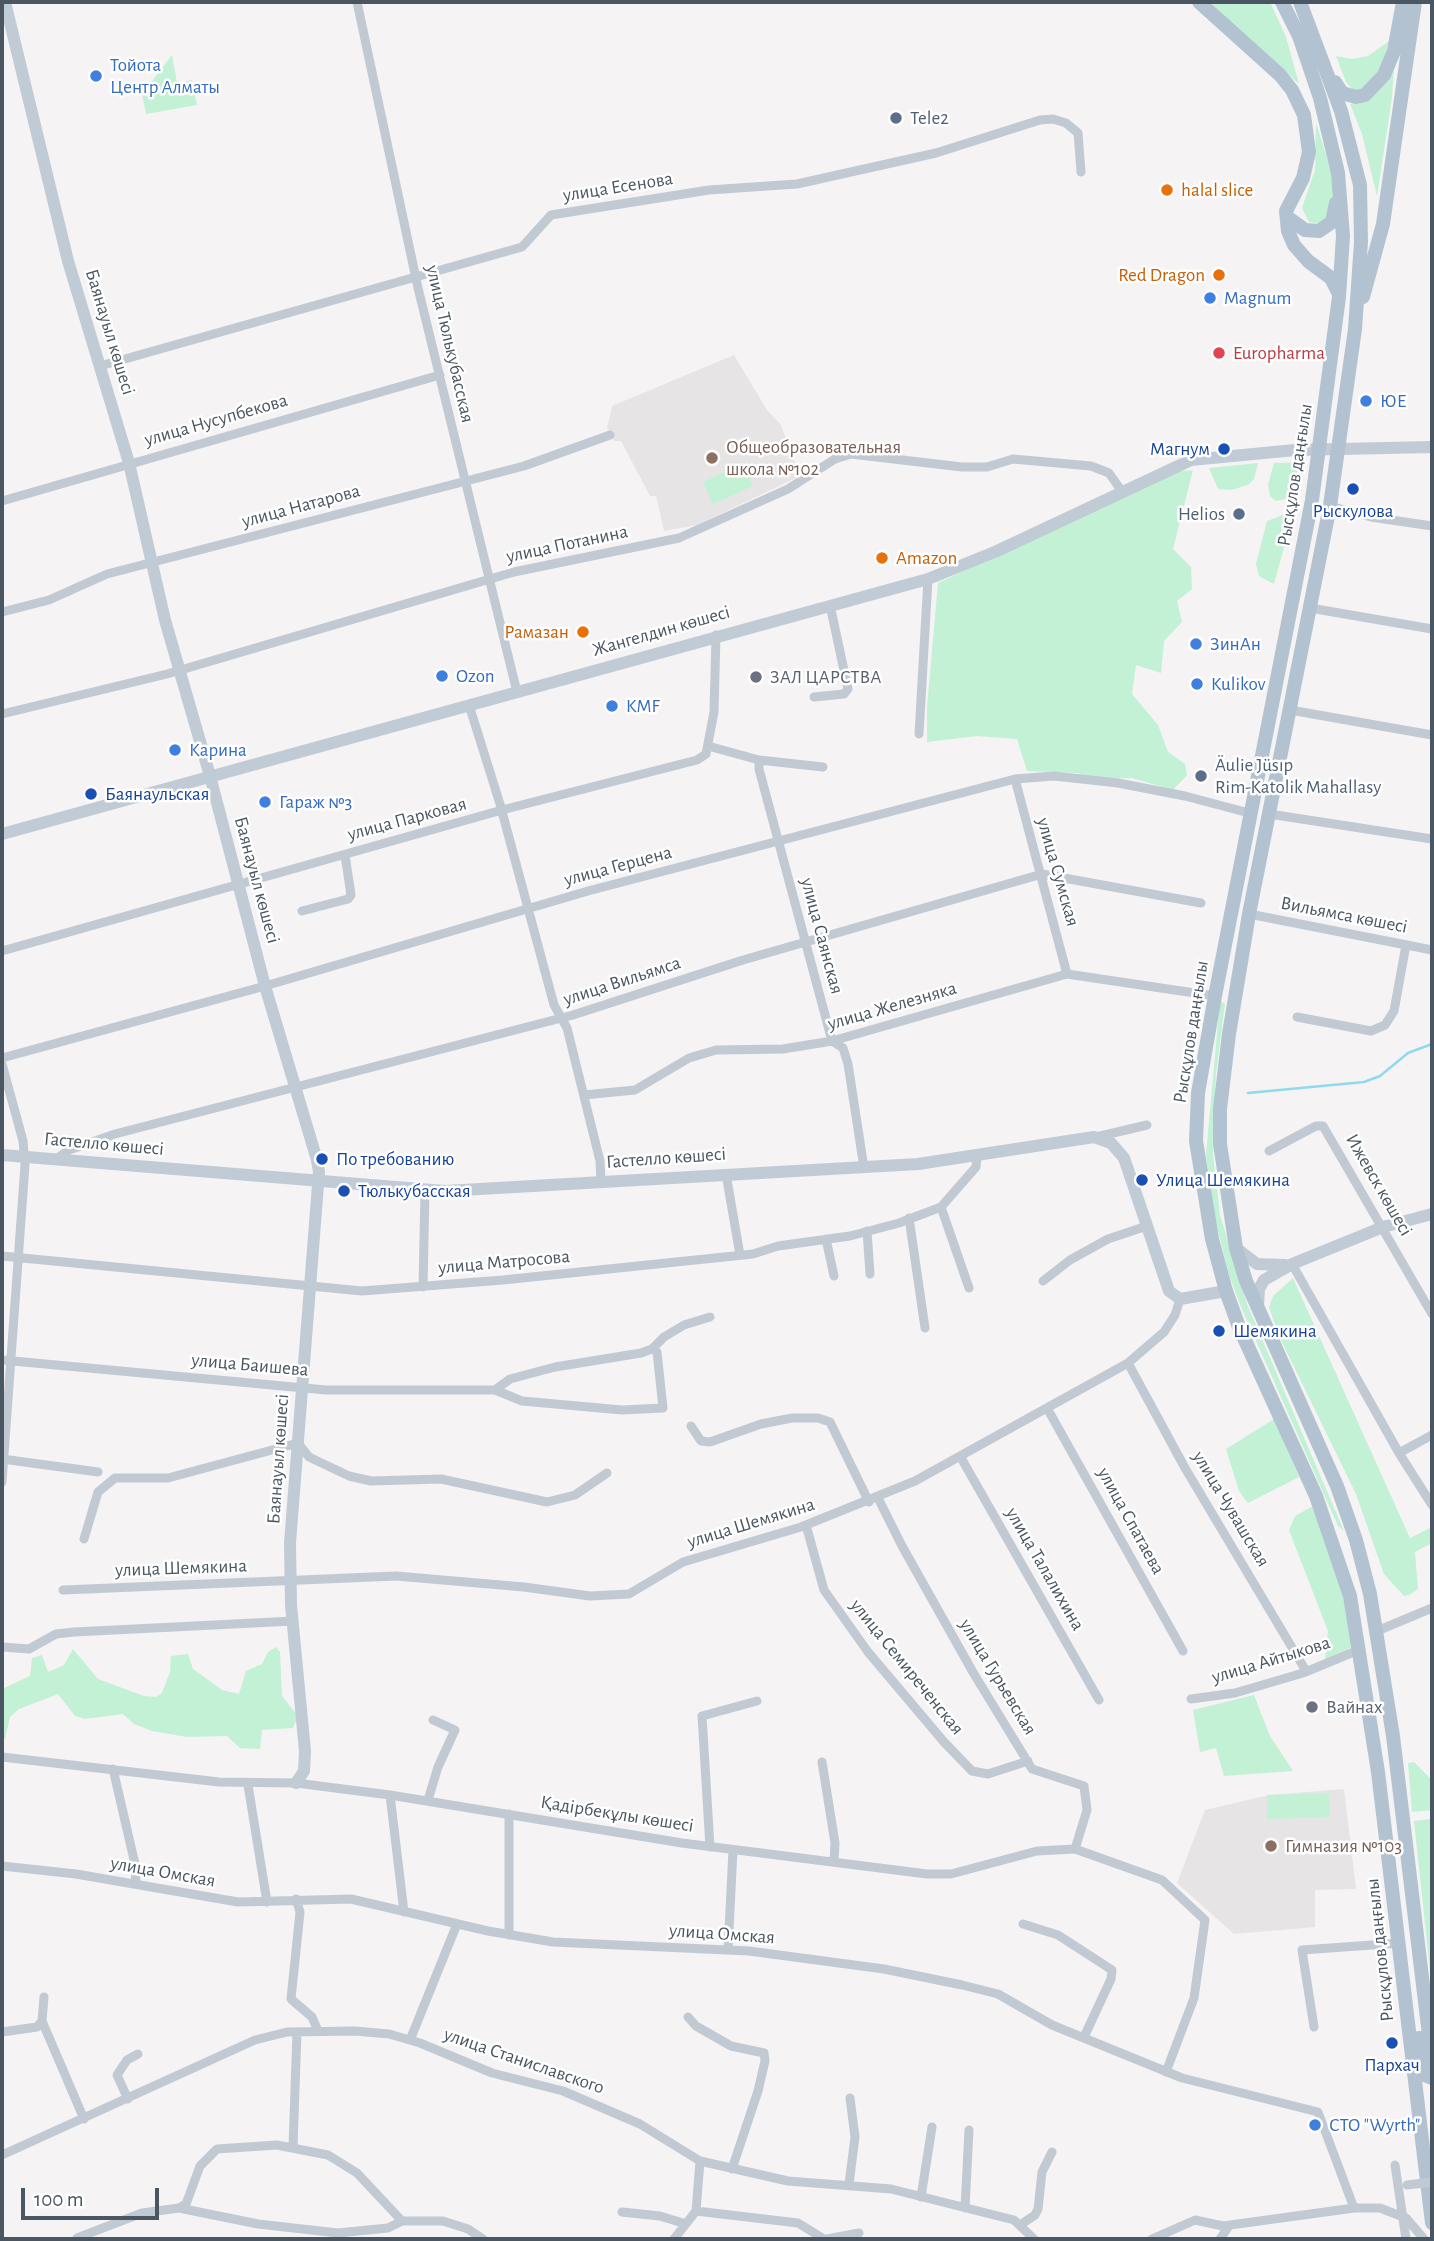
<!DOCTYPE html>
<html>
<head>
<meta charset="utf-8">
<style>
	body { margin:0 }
	#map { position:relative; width:1434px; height:2241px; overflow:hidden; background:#f5f3f3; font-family:"Alegreya Sans",sans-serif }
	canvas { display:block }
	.frame { position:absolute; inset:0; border:4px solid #4a5661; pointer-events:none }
	.scale { position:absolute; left:21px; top:2188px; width:138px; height:32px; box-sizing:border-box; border:4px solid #4a5661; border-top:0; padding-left:9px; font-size:21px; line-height:24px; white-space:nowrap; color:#4a5661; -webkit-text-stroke:5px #fff; paint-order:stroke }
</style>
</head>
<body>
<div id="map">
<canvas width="1434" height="2241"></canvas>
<div class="frame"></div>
<div class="scale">100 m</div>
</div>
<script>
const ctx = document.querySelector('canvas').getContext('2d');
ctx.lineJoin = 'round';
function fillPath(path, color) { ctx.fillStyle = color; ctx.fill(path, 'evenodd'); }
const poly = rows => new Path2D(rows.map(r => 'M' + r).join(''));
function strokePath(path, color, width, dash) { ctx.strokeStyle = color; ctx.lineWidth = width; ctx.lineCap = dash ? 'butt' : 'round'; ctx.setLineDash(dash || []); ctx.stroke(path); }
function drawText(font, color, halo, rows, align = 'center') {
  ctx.font = font + ' "Alegreya Sans",sans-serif'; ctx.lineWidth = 5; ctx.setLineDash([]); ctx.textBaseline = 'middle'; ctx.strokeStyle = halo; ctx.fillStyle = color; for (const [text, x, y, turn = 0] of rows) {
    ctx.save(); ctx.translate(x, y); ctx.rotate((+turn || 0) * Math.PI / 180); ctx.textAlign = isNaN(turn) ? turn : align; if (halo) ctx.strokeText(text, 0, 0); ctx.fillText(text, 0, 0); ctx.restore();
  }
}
fillPath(poly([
	[734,355,767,410,781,425,800,476,697,525,664,531,656,496,650,496,621,441,614,441,607,428,612,406],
	[1344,1789,1356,1889,1315,1890,1315,1927,1234,1934,1177,1883,1205,1810,1269,1795]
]), '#e6e4e5');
fillPath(poly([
	[1211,2,1270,2,1286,37,1299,84,1226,19],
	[1389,41,1382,66,1362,91,1353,90,1346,82,1336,56,1352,59,1368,56],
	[172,55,177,83,192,80,197,105,146,114,140,84,152,81],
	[1394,66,1392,98,1377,196,1362,134,1350,104,1359,103],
	[1316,123,1335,184,1330,216,1323,224,1309,222,1302,208,1315,170],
	[1305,462,1298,497,1276,501,1270,496,1268,485,1274,463],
	[1258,463,1254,479,1248,485,1231,490,1218,489,1209,468],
	[743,464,753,486,713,504,703,482],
	[1193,470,1173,549,1191,567,1192,589,1177,601,1182,622,1164,641,1161,673,1136,665,1132,694,1158,725,1168,752,1185,764,1187,775,1173,790,1132,778,1097,779,1077,773,1027,771,1017,739,977,736,927,742,927,707,938,583,1173,472],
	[1294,511,1274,584,1259,576,1256,564,1267,521],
	[1220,1000,1225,1004,1216,1074,1213,1154,1220,1215,1247,1304,1344,1531,1338,1526,1241,1307,1229,1275,1214,1215,1206,1155],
	[1293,1278,1410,1538,1430,1528,1432,1532,1432,1543,1415,1552,1418,1589,1409,1595,1404,1596,1384,1574,1356,1494,1278,1334,1269,1307,1273,1296],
	[1274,1419,1299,1477,1248,1503,1239,1491,1226,1449],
	[1313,1506,1338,1573,1354,1646,1325,1660,1328,1631,1289,1530,1295,1516],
	[276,1647,280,1652,282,1696,298,1716,293,1728,262,1730,260,1749,240,1748,227,1736,187,1737,152,1731,134,1724,123,1714,85,1719,75,1716,58,1694,19,1709,10,1717,5,1739,2,1738,2,1689,30,1676,32,1658,42,1655,48,1672,64,1665,73,1649,98,1679,144,1696,156,1697,162,1693,170,1672,171,1656,188,1654,193,1669,222,1690,239,1694,246,1671,262,1664,268,1652],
	[1254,1695,1270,1736,1293,1771,1224,1776,1216,1748,1200,1752,1193,1710],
	[1414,1762,1432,1780,1432,1810,1412,1812,1408,1763],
	[1329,1793,1330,1817,1267,1819,1267,1795],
	[1431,1819,1432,1830,1432,1989,1414,1821]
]), '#c3f1d5');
strokePath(poly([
	[1248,1093,1364,1082,1380,1076,1408,1053,1432,1044]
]), '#90daee', 2.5);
strokePath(poly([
	[357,2,418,288,517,692],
	[100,366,522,247,551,215,709,190,797,184,936,153,1040,120,1053,119,1066,123,1078,133,1081,172],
	[2,501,440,375],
	[1330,506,1371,517,1432,526],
	[1310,608,1432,629],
	[2,612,49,600,107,574,524,466,610,435],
	[814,697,844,694,848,689,830,605],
	[469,705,500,804,554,1005,567,1028,600,1161,601,1182],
	[1290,710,1432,735],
	[2,714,167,674,514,572,679,538,788,489,835,459,851,454,962,467,987,467,1013,459,1091,466,1109,473,1123,493],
	[919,734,928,579],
	[708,746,759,760,759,769,832,1041,843,1048,848,1064,864,1168],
	[759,760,823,767],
	[1015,779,1067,974],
	[1269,814,1432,839],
	[302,911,348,899,351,895,345,855],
	[1249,914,1432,950],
	[2,951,502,810,697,760,706,754,714,712,716,635],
	[1297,1017,1371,1031,1385,1025,1394,1011,1406,945],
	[2,1058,265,986,588,891,1015,779,1054,776,1118,783,1185,796,1249,813],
	[2,1064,23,1141,25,1165,2,1482],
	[584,1095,635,1090,689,1058,716,1050,783,1049,832,1041,1067,974,1215,996],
	[1096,1137,1147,1125],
	[1269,1151,1316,1126,1323,1126,1432,1314],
	[56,1159,69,1150,115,1134,573,1015,743,960,1042,874,1201,903],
	[726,1174,740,1255],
	[941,1207,969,1288],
	[909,1218,925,1328],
	[867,1231,870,1274],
	[826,1239,834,1276],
	[2,1256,362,1291,503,1280,753,1254,778,1246,850,1236,899,1223,941,1207,976,1167,977,1157],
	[1292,1264,1399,1453,1432,1505],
	[1043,1281,1070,1260,1108,1239,1147,1226],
	[423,1287,425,1190],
	[2,1360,326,1390,495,1390,522,1401,622,1410,663,1408,657,1352,652,1349],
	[1128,1363,1185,1468,1306,1671],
	[495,1390,510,1379,555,1367,641,1353,652,1349,664,1337,684,1325,710,1317],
	[1047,1408,1183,1651],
	[691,1426,701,1441,710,1442,761,1424,792,1418,818,1418,830,1422,869,1502],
	[1399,1453,1432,1435],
	[960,1456,1099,1700],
	[2,1459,98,1472],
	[878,1498,902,1546,974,1674,1032,1769,1084,1786,1087,1810,1075,1849],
	[806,1525,824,1590,868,1652,944,1742,972,1771,988,1774,1028,1761],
	[84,1539,98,1492,115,1478,168,1478,298,1443,309,1457,349,1476,371,1481,441,1479,547,1502,575,1495,607,1473],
	[63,1590,396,1576,524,1587,590,1596,629,1594,683,1562,801,1527,915,1481,1128,1363,1164,1332,1175,1315,1180,1299],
	[1377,1631,1432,1608],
	[2,1647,29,1649,56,1634,74,1632,293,1621],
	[1191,1699,1235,1693,1303,1673,1361,1649],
	[2,1757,219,1782,296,1783,390,1795,682,1843,927,1874,951,1874,1037,1851,1075,1849,1162,1880,1205,1920,1194,1998,1166,2072],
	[822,1762,835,1843,834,1861],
	[113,1769,135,1864,136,1884],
	[248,1785,267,1902],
	[390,1795,404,1912],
	[428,1800,438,1767,455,1730,433,1720],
	[710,1847,702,1716,757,1701],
	[2,1866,76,1874,238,1902,351,1899,488,1931,553,1942,749,1951,884,1969,962,1985,998,1994,1052,2025,1182,2078,1318,2112,1354,2208],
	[296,1899,300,1912,291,1999,312,2017,318,2031],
	[1023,1924,1058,1935,1112,1970,1111,1979,1084,2037],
	[509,1935,509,1814],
	[728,1950,733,1850],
	[688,2017,696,2026,731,2046,764,2053,765,2061,758,2091,732,2169],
	[42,2021,84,2119],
	[1314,2027,1302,1950,1400,1943],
	[2,2032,37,2027,42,2021,44,1997],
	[410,2040,457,1924],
	[128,2099,117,2075,127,2060,138,2054],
	[293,2147,297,2032],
	[2,2155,255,2040,287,2032,355,2031,389,2034,420,2043,492,2073,563,2091,640,2124,700,2161,788,2181,891,2189,1014,2220,1034,2239],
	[1395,2165,1406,2239],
	[849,2184,855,2137,850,2098],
	[921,2197,932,2127],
	[179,2208,258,2224,338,2233,388,2228,402,2221],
	[965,2208,969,2130],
	[696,2211,798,2223,824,2239],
	[622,2212,660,2216,686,2224],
	[1020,2225,1035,2215,1038,2209,1042,2172,1052,2152],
	[77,2238,142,2213,179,2208,186,2204,200,2166,217,2149,277,2145,328,2155,357,2173,402,2221,443,2221,468,2229,483,2239],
	[674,2239,696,2211,700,2161],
	[827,2239,859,2233],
	[1152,2239,1195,2220,1223,2226,1354,2208,1380,2208,1406,2218,1424,2239],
	[1220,2239,1229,2226]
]), '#c1cad2', 9);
strokePath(poly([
	[5,2,68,261,129,463,165,620,210,776,265,986,317,1160,319,1172,290,1543,291,1605,305,1751,304,1771,296,1783],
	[2,834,928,579,997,551,1191,460,1295,450,1432,447],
	[2,1155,445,1191,918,1164,1094,1137,1111,1143,1124,1158,1169,1291,1180,1299,1226,1291],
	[1236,1248,1257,1264,1285,1265],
	[1258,1307,1259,1289,1264,1280,1292,1264,1383,1227,1432,1214]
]), '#c1cbd6', 12);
strokePath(poly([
	[1199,2,1280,75,1292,90,1304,115,1309,152,1303,178,1286,211,1288,231,1294,245,1308,261,1331,278,1338,292],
	[1282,2,1299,36,1320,98,1338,173,1343,236,1339,297,1312,500,1215,996,1198,1093,1196,1141,1212,1239,1226,1291,1239,1327,1316,1496,1350,1596,1378,1772,1432,2223],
	[1300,2,1341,111,1360,185,1361,242,1355,329,1330,506,1249,914,1229,1034,1220,1109,1220,1144,1236,1248,1246,1281,1337,1486,1356,1540,1370,1594,1393,1736,1432,2060],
	[1335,82,1342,93,1356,97,1365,95,1384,75,1394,51,1403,2],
	[1287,217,1305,230,1319,231,1332,222,1336,203],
	[1363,297,1383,224,1415,2],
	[1419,2038,1424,2075,1432,2078]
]), '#b3c2d1', 14);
strokePath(poly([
	[1407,2185,1432,2182]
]), '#c1cad2', 9);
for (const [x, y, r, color] of [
	[96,76,7,"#3f7fe0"],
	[896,118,7,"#5c6f8a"],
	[1167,190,7,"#e8710a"],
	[1219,275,7,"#e8710a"],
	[1210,298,7,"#3f7fe0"],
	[1219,353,7,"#e0444e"],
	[1366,401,7,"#3f7fe0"],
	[1224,449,7,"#1a4fb4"],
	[712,458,7,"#8d6e63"],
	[1353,489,7,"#1a4fb4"],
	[1239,514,7,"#5c6f8a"],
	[882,558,7,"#e8710a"],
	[583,632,7,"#e8710a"],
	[1196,644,7,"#3f7fe0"],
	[442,676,7,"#3f7fe0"],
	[756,677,7,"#6b7280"],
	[1197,684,7,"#3f7fe0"],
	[612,706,7,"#3f7fe0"],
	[175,750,7,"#3f7fe0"],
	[1201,776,7,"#5c6f8a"],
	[91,794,7,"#1a4fb4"],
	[265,802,7,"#3f7fe0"],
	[322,1159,7,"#1a4fb4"],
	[1142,1180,7,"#1a4fb4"],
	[344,1191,7,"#1a4fb4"],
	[1219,1331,7,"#1a4fb4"],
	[1312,1707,7,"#6b7280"],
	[1271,1846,7,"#8d6e63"],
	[1392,2043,7,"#1a4fb4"],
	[1315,2125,7,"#3f7fe0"]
]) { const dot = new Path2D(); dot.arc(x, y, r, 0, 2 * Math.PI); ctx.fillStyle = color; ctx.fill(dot); strokePath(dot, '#fff', 2.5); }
drawText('19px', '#366cbe', '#fff', [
	["Тойота",110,65],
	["Центр Алматы",110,87],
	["Magnum",1224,298],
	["ЮЕ",1380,401],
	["ЗинАн",1210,644],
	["Ozon",456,676],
	["Kulikov",1211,684],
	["KMF",626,706],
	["Карина",189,750],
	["Гараж №3",279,802],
	["СТО \"Wyrth\"",1329,2125]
], 'left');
drawText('19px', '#4e5e75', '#fff', [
	["Tele2",910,118],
	["Helios",1225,514,"right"],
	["Äulie Jüsıp",1215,765],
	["Rim-Katolik Mahallasy",1215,787]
], 'left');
drawText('19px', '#4a5661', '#fff', [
	["улица Есенова",618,187,-9],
	["Баянауыл көшесі",110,332,73],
	["улица Тюлькубасская",450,344,77],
	["улица Нусупбекова",216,420,-16],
	["Рысқұлов даңғылы",1295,475,-81],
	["улица Натарова",301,506,-15],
	["улица Потанина",567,544,-12],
	["Жангелдин көшесі",661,631,-16],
	["улица Парковая",407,819,-15],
	["улица Герцена",618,866,-15],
	["улица Сумская",1058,872,74],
	["Баянауыл көшесі",257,880,75],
	["Вильямса көшесі",1344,915,11],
	["улица Саянская",822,936,75],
	["улица Вильямса",622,981,-18],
	["улица Железняка",892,1006,-16],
	["Рысқұлов даңғылы",1191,1032,-81],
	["Гастелло көшесі",104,1144,5],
	["Гастелло көшесі",666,1158,-4],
	["Ижевск көшесі",1379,1185,60],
	["улица Матросова",504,1262,-5],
	["улица Баишева",250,1365,5],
	["Баянауыл көшесі",278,1459,-86],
	["улица Чувашская",1231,1509,59],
	["улица Спатаева",1131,1521,61],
	["улица Шемякина",751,1523,-17],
	["улица Шемякина",181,1568,-2],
	["улица Талалихина",1045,1569,60],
	["улица Айтыкова",1271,1660,-17],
	["улица Семиреченская",907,1667,51],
	["улица Гурьевская",998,1677,59],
	["Қадірбекұлы көшесі",617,1814,9],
	["улица Омская",163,1872,10],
	["улица Омская",722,1934,4],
	["Рысқұлов даңғылы",1380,1950,-96],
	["улица Станиславского",524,2061,19]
]);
drawText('19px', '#c56008', '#fff', [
	["halal slice",1181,190],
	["Red Dragon",1205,275,"right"],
	["Amazon",896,558],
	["Рамазан",569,632,"right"]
], 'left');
drawText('19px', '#be3a42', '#fff', [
	["Europharma",1233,353]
], 'left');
drawText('19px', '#785e54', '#fff', [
	["Общеобразовательная",726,447],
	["школа №102",726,469],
	["Гимназия №103",1285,1846]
], 'left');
drawText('19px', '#164399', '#fff', [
	["Магнум",1210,449,"right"],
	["Рыскулова",1353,511,"center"],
	["Баянаульская",105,794],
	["По требованию",336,1159],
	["Улица Шемякина",1156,1180],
	["Тюлькубасская",358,1191],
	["Шемякина",1233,1331],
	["Пархач",1392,2065,"center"]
], 'left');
drawText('19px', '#5b616d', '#fff', [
	["ЗАЛ ЦАРСТВА",770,677],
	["Вайнах",1326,1707]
], 'left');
</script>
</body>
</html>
